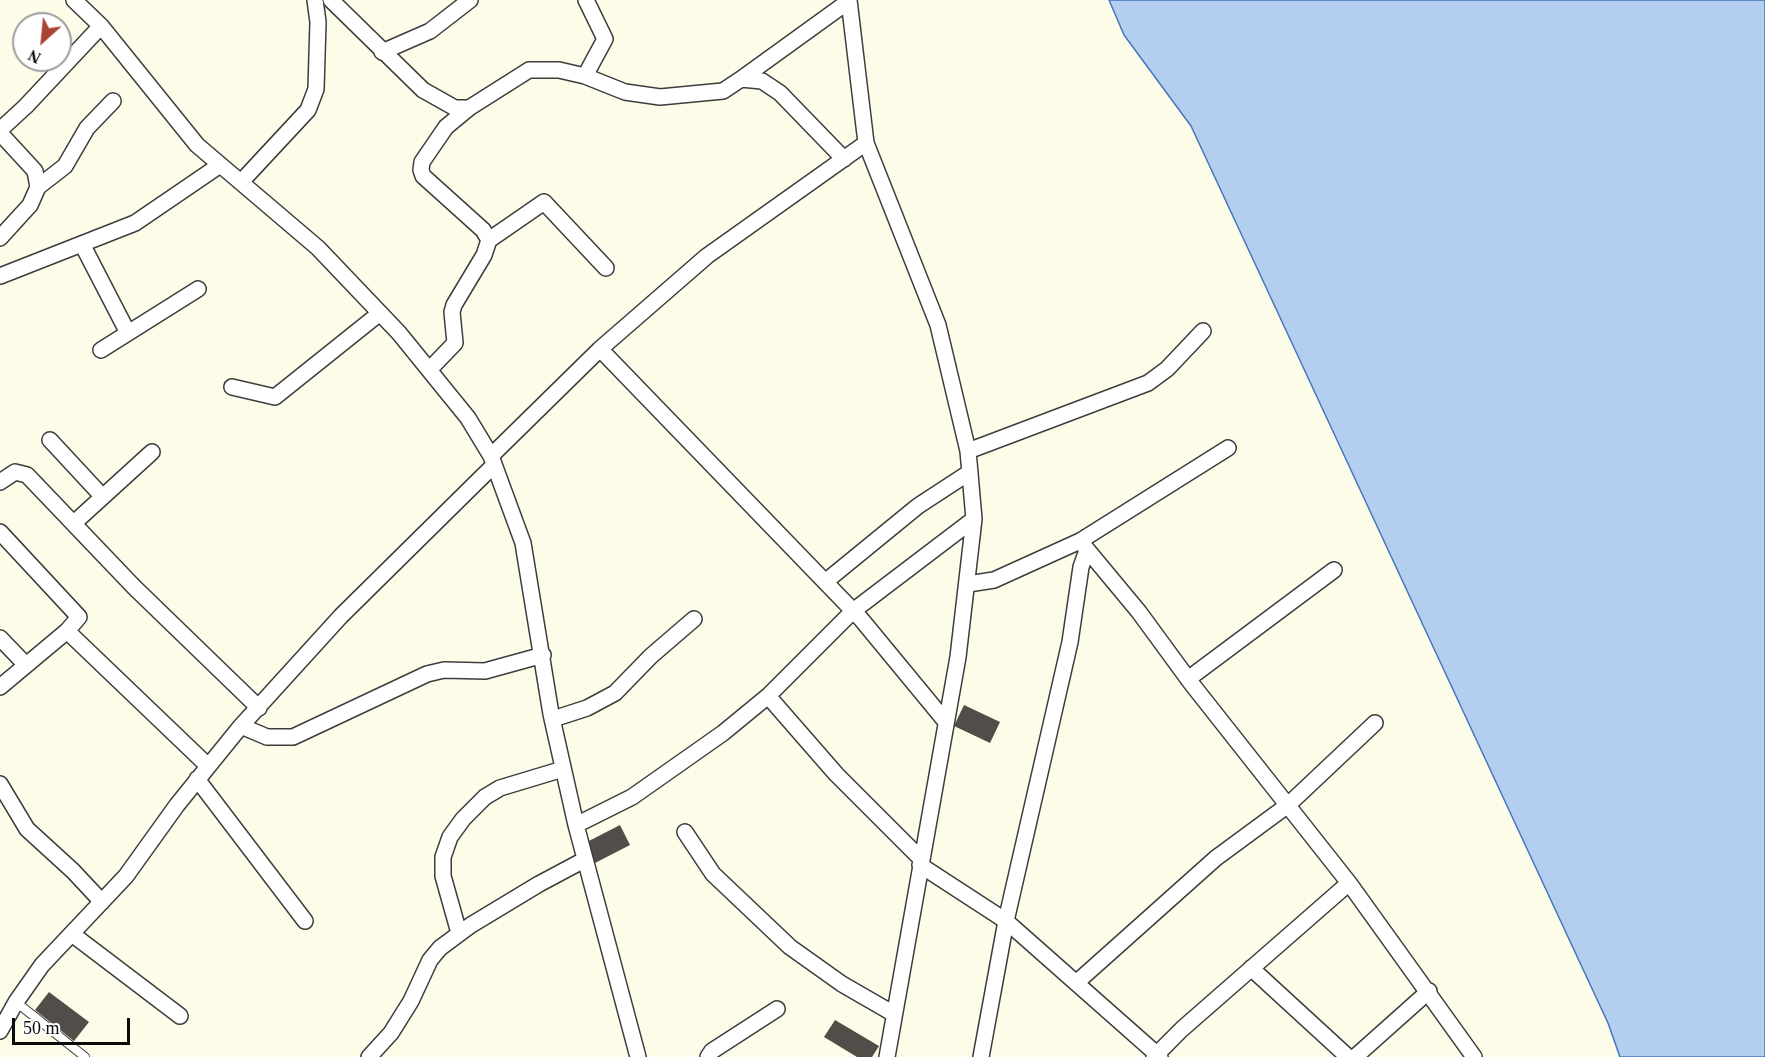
<!DOCTYPE html>
<html>
<head>
<meta charset="utf-8">
<style>
	body { margin:0 }
	#map { position:relative; width:1765px; height:1057px; overflow:hidden; background:#fdfce9; font-family:"Times New Roman",serif }
	canvas { display:block }
	.north { position:absolute; left:12px; top:12px; width:60px; height:60px; box-sizing:border-box; background:#fff; border:2px solid #9d9d9d; border-radius:50%; rotate:207deg; font-size:16px; font-weight:700; line-height:24px; text-align:center; color:#0a0a0a }
	.north::after { content:''; display:block; margin:auto; width:21px; height:27px; background:#a94332; clip-path:polygon(50% 0,100% 100%,50% 72%,0 100%) }
	.scale { position:absolute; left:12px; top:1018px; width:118px; height:27px; box-sizing:border-box; border:3px solid #0a0a0a; border-top:0; padding-left:8px; font-size:18px; line-height:21px; white-space:nowrap; color:#0a0a0a; -webkit-text-stroke:4px #fff; paint-order:stroke }
</style>
</head>
<body>
<div id="map">
<canvas width="1765" height="1057"></canvas>
<div class="north">N</div>
<div class="scale">50 m</div>
</div>
<script>
const ctx = document.querySelector('canvas').getContext('2d');
ctx.lineJoin = 'round';
function fillPath(path, color) { ctx.fillStyle = color; ctx.fill(path, 'evenodd'); }
const poly = rows => new Path2D(rows.map(r => 'M' + r).join(''));
function strokePath(path, color, width, dash) { ctx.strokeStyle = color; ctx.lineWidth = width; ctx.lineCap = dash ? 'butt' : 'round'; ctx.setLineDash(dash || []); ctx.stroke(path); }
const water = poly([
	[1109,0,1765,0,1765,1057,1620,1057,1608,1023,1191,126,1124,35,1109,0]
]);
fillPath(water, '#b3ceee');
strokePath(water, '#4376bd', 1.5);
fillPath(poly([
	[964,705,1000,722,990,743,954,726],
	[620,825,630,845,595,863,585,843],
	[49,992,89,1022,74,1041,35,1010],
	[835,1020,879,1046,872,1057,857,1057,824,1037]
]), '#514d48');
const lane = poly([
	[16,1002,85,1057]
]);
const street = poly([
	[74,0,101,26,197,145,318,248,399,333,468,418,491,456,523,543,551,714,576,825,638,1057],
	[331,0,423,90,455,108,469,108],
	[849,0,866,143,938,325,968,451,974,519,958,657,887,1057],
	[382,52,430,31,470,0],
	[585,76,605,39,586,0],
	[741,79,849,1],
	[0,130,26,106,101,26],
	[0,133,35,171,38,187,30,205,0,238],
	[241,182,308,110,316,89,318,22,315,0],
	[38,187,65,166,87,128,113,101],
	[489,240,544,202,606,268],
	[82,244,128,333],
	[0,276,135,223,220,165],
	[600,349,861,619,946,722],
	[101,350,198,289],
	[429,370,455,343,452,312,454,305,484,255,489,240,483,230,423,176,421,170,422,162,446,127,469,108,529,70,559,70,585,76,625,92,660,97,723,91,741,79,762,81,780,93,844,159],
	[232,387,275,397,380,313],
	[50,440,102,496],
	[968,451,1148,383,1167,369,1203,331],
	[491,456,600,349,707,256,866,143],
	[0,482,15,472,27,475,134,587,259,708],
	[74,523,152,452],
	[0,532,79,617,67,631,0,687],
	[1080,541,1139,612,1191,683,1349,883,1474,1057],
	[825,582,918,506,970,472],
	[968,584,994,580,1080,541,1228,448],
	[67,631,208,766],
	[0,638,26,665],
	[1188,679,1334,570],
	[768,696,836,774,921,859],
	[553,719,587,708,615,693,651,656,694,619],
	[241,726,267,737,293,737,427,674,444,670,485,671,543,655],
	[197,779,305,921],
	[0,784,27,829,73,871,102,902],
	[576,825,632,797,723,733,768,696,853,611,974,519],
	[685,832,713,874,790,947,842,984,894,1014],
	[920,865,1006,921,1160,1057],
	[459,933,443,876,443,857,450,837,463,819,485,797,500,788,563,769],
	[72,934,180,1016],
	[1251,968,1348,1057],
	[1076,983,1216,858,1288,805,1375,723],
	[0,1031,16,1002,42,965,126,876,177,805,241,726,341,616,494,465],
	[369,1057,391,1033,411,1001,430,960,440,948,471,925,539,884,584,860],
	[708,1057,712,1051,777,1009],
	[981,1057,1006,921,1070,642,1081,567,1087,550],
	[1154,1057,1182,1029,1349,883],
	[1355,1057,1429,991]
]);
strokePath(lane, '#3d3d3d', 10);
strokePath(street, '#3d3d3d', 18);
strokePath(lane, '#fff', 8);
strokePath(street, '#fff', 15);
</script>
</body>
</html>
